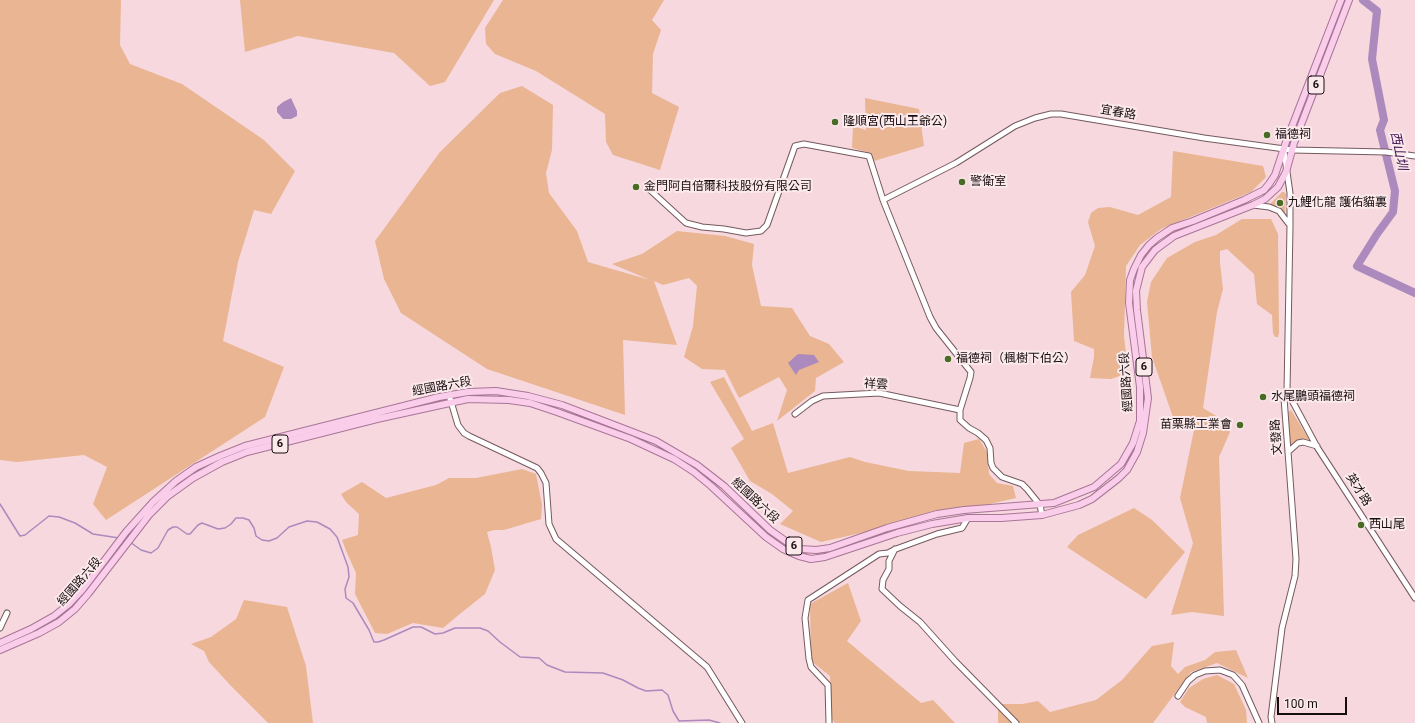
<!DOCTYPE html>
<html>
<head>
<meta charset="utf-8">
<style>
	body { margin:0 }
	#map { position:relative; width:1415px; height:723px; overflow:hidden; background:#f6d8de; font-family:Roboto,sans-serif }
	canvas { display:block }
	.scale { position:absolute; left:1277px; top:697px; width:70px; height:18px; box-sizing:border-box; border:2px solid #160d0f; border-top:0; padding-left:5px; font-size:12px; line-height:14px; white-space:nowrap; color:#160d0f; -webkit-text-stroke:3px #fbe9ec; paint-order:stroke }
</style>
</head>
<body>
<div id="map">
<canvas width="1415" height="723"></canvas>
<div class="scale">100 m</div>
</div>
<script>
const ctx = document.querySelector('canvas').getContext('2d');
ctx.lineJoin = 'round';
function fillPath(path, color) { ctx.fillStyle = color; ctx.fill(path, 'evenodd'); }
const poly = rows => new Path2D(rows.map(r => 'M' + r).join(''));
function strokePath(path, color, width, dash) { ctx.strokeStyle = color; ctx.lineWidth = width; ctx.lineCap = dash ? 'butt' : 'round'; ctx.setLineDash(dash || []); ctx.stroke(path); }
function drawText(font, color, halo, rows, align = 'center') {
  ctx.font = font + ' Roboto,"Noto Sans TC",sans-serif'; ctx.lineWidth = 4; ctx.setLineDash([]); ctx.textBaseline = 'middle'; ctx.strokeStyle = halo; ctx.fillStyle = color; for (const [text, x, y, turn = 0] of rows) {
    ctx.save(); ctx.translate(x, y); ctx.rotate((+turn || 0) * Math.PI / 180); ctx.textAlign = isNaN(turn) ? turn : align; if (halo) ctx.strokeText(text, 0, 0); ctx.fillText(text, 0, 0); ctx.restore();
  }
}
fillPath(poly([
	[0,0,121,0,120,45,130,64,182,84,264,140,295,171,271,214,254,210,238,262,223,341,284,367,265,417,106,520,93,504,107,467,84,455,17,462,0,460],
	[240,0,494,0,445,82,430,86,394,53,298,36,245,52],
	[503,0,664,0,652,20,661,30,653,54,652,93,679,107,660,170,613,155,606,142,605,114,536,71,495,54,486,44,485,28],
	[522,86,553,105,552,150,546,173,549,193,577,231,588,262,650,280,612,264,642,254,677,231,725,236,754,244,752,265,761,306,792,308,810,336,829,344,844,362,816,378,815,391,777,421,787,390,779,377,739,398,725,370,702,369,684,357,693,326,697,286,689,278,663,285,654,281,677,345,623,340,625,415,487,369,401,313,384,279,375,241,440,152,500,93],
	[865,98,919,109,924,146,874,161,871,153,852,148,853,126,866,130],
	[1173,151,1263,166,1266,177,1251,192,1161,229,1140,245,1126,266,1124,336,1128,373,1111,379,1090,378,1094,357,1094,349,1074,341,1071,292,1085,275,1095,246,1088,222,1091,213,1098,208,1110,207,1138,215,1171,197],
	[1282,192,1284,192,1286,194,1285,216,1269,205],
	[1242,219,1271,219,1278,234,1279,333,1278,337,1275,337,1273,333,1272,315,1257,304,1254,274,1227,249,1220,251,1220,263,1223,289,1217,312,1203,408,1223,420,1230,432,1219,457,1224,616,1192,612,1171,615,1193,543,1180,498,1194,430,1174,420,1152,357,1147,302,1151,282,1167,258,1195,242,1216,235],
	[724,377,752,431,773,423,788,473,850,457,865,462,909,471,960,473,964,443,979,439,987,452,989,474,997,483,1013,486,1016,498,821,542,780,524,793,511,772,494,750,481,731,448,744,439,710,382],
	[1291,410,1310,441,1301,440,1291,446,1290,445,1288,412],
	[522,469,536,474,542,505,541,519,504,530,494,530,487,532,491,547,495,570,485,594,461,613,443,628,413,623,387,634,375,633,355,594,356,573,347,553,342,540,358,535,359,514,346,502,341,494,362,482,386,498,436,485,449,478,476,478],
	[1134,508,1152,520,1185,552,1146,599,1067,547,1078,535],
	[848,583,861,621,847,641,921,703,933,700,955,723,835,723,831,718,830,676,811,661,810,604],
	[244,600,287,607,306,666,313,723,268,723,232,687,209,662,204,651,191,644,211,637,236,619],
	[1174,642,1171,666,1178,674,1185,667,1205,660,1215,652,1236,650,1248,678,1217,663,1191,672,1153,723,998,723,998,704,1022,704,1038,701,1050,712,1096,700,1122,680,1152,646],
	[1217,675,1234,684,1246,710,1247,723,1207,723,1206,717,1185,707,1180,702,1189,688,1203,679]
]), '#eab592');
fillPath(poly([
	[291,98,297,111,297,116,291,119,283,119,277,112,277,107,283,102],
	[798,354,814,355,819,362,799,370,796,375,788,363]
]), '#ac8abd');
strokePath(poly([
	[0,504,20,536,25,535,49,516,59,517,75,523,93,534,119,538],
	[130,542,141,550,151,553,158,548,168,530,173,527,177,527,187,534,190,534,198,525,202,523,218,529,225,528,231,524,236,518,243,518,249,520,254,528,256,536,262,540,269,541,277,538,289,527,307,521,317,522,330,529,337,537,348,567,349,577,345,589,346,598,353,603,369,630,374,642,378,642,384,640,413,627,421,627,435,634,443,633,455,628,480,628,488,631,500,642,520,657,539,658,547,665,565,672,603,673,623,680,638,688,646,691,662,690,668,695,673,711,679,721,709,720,720,723]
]), '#ac8abd', 1.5);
strokePath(poly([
	[1363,0,1377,11,1372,59,1384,120,1380,130,1395,191,1393,212,1377,234,1357,266,1415,293]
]), '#ac8abd', 8);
const minor = poly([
	[650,190,686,223,702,227,724,229,746,233,761,231,767,225,795,146,804,144,869,156,883,200,930,317,936,328,971,372,970,378,960,410,960,420,969,428,978,433,986,440,990,448,991,463,993,468,1002,477,1022,484,1027,489,1040,505,1042,515],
	[883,200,956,163,1015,126,1035,118,1051,114,1061,114,1204,138,1292,150,1386,152,1415,156],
	[1253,205,1269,207,1279,211,1289,224],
	[1287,391,1317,447,1415,598],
	[449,395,458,425,464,433,469,436,537,468,541,473,546,483,549,524,556,539,707,667,742,723],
	[795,414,812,401,823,396,879,393,960,410],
	[1288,452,1298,443,1303,442,1317,446],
	[895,549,889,561,889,569,883,580,882,589,900,606,920,622,955,661,1016,723],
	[0,628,7,613],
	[1178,696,1188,681,1195,675,1205,671,1220,670,1233,675,1242,685,1259,723],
	[829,723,828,685,811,667,809,659,805,618,808,600,879,554,888,553,896,549,937,534,962,528,968,518],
	[1272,723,1271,717,1282,628,1295,576,1296,559,1284,398,1287,391,1290,226,1290,193,1284,151]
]);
const major = poly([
	[0,643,31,629,54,616,69,604,83,589,126,532,153,502,176,481,196,467,220,456,245,446,439,397,468,392,496,391,528,396,562,405,656,441,697,465,724,486,770,530,787,542,801,549,816,550,830,548,887,528,937,514,964,510,1054,503,1094,487,1121,464,1133,443,1140,421,1140,387,1129,303,1130,280,1134,269,1141,255,1149,245,1157,238,1172,228,1193,221,1244,200,1264,190,1269,184,1275,175,1286,142,1341,0],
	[0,650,39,633,59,622,75,609,88,594,149,515,168,496,193,478,222,462,247,452,377,419,468,399,509,400,530,403,557,412,631,439,674,459,694,472,711,486,766,537,783,549,799,556,811,559,825,557,897,533,932,524,968,518,1001,518,1042,515,1079,505,1092,499,1119,478,1127,470,1137,452,1143,433,1148,398,1137,310,1136,291,1142,267,1155,250,1174,236,1253,205,1265,199,1278,187,1286,172,1294,143,1349,0]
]);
strokePath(minor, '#745a5f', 7);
strokePath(major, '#a87596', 8);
strokePath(minor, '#fff', 5);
strokePath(major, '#faceeb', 6);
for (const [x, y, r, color] of [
	[835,122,4,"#496c24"],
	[1267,135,4,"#496c24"],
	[962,182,4,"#496c24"],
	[636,187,4,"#496c24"],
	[1280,203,4,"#496c24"],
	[948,359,4,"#496c24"],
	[1263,397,4,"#496c24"],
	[1240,425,4,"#496c24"],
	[1361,525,4,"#496c24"]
]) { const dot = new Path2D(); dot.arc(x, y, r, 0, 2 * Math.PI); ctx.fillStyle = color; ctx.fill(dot); strokePath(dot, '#fbe9ec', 1.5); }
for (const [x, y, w] of [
	[1316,85,16],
	[1144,367,16],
	[280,444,16],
	[794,546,16]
]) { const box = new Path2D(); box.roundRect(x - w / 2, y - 9, w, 18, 3); ctx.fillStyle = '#fbe9ec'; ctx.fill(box); strokePath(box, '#160d0f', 1); }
drawText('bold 11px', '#160d0f', null, [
	["6",1316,85],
	["6",1144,367],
	["6",280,444],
	["6",794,546]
]);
drawText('12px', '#160d0f', '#fbe9ec', [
	["宜春路",1118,113,10],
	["經國路六段",1127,382,-94],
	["祥雲",876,385,3],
	["經國路六段",442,387,-10],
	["文發路",1277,437,-94],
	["英才路",1358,490,57],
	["經國路六段",755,501,43],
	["經國路六段",80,582,-49]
]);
drawText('12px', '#160d0f', '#fbe9ec', [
	["隆順宮(西山王爺公)",843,122],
	["福德祠",1275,135],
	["警衛室",970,182],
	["金門阿自倍爾科技股份有限公司",644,187],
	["九鯉化龍 護佑貓裏",1288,203],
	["福德祠（楓樹下伯公）",956,359],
	["水尾鵬頭福德祠",1271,397],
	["苗栗縣工業會",1232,425,"right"],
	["西山尾",1369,525]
], 'left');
drawText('italic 13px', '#3e1150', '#fbe9ec', [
	["西山圳",1398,151,78]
]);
</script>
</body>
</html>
